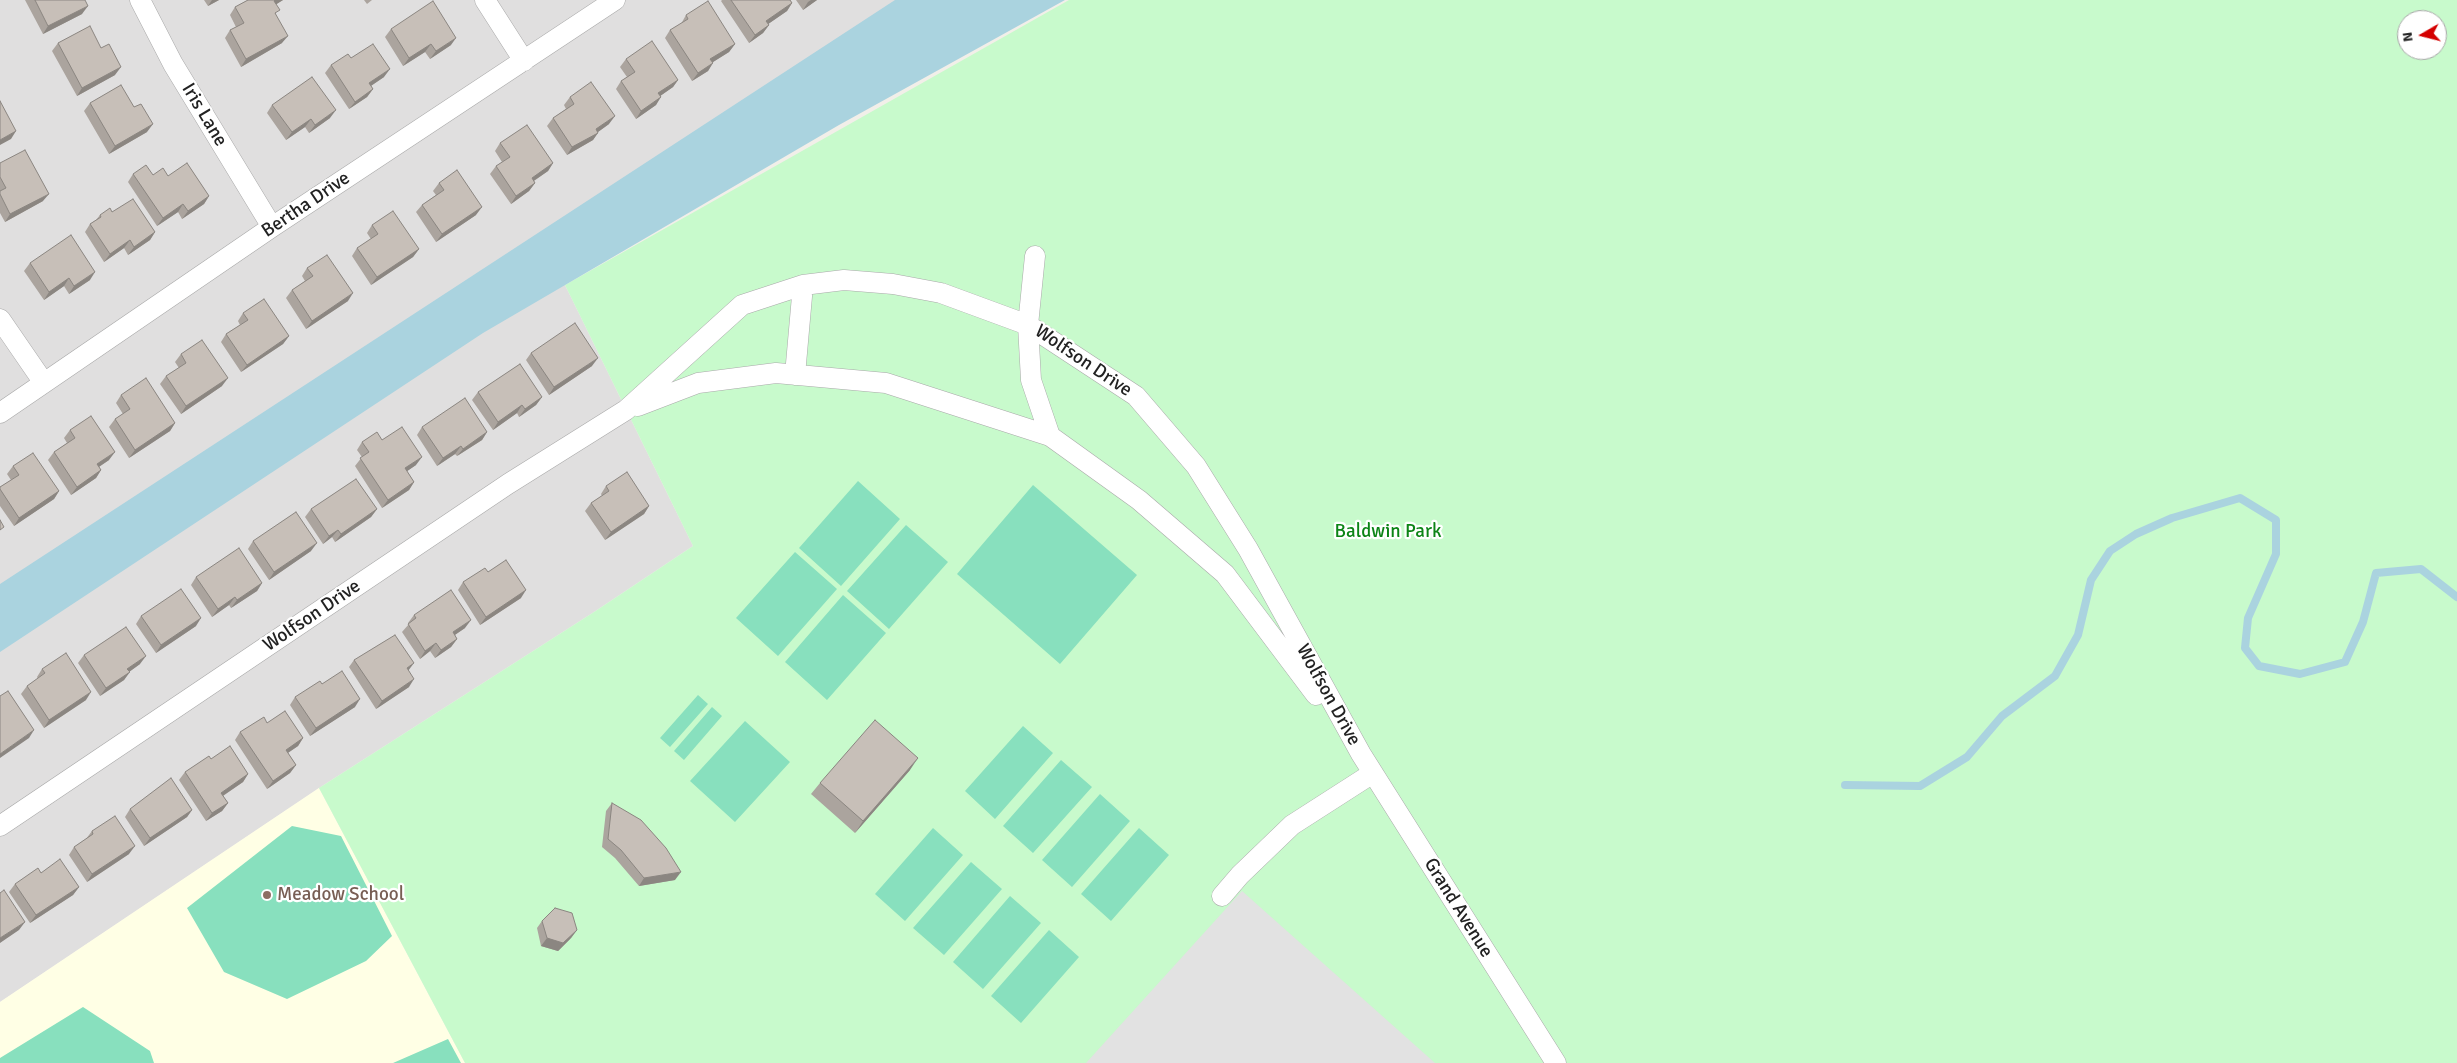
<!DOCTYPE html>
<html>
<head>
<meta charset="utf-8">
<style>
	body { margin:0 }
	#map { position:relative; width:2457px; height:1063px; overflow:hidden; background:#f2efe9; font-family:Signika,sans-serif }
	canvas { display:block }
	.north { position:absolute; left:2397px; top:10px; width:50px; height:50px; box-sizing:border-box; background:#fff; border:1px solid #a7a7a7; border-radius:50%; rotate:262deg; font-size:14px; font-weight:700; line-height:20px; text-align:center; color:#222 }
	.north::after { content:''; display:block; margin:auto; width:18px; height:22px; background:#d40000; clip-path:polygon(50% 0,100% 100%,50% 72%,0 100%) }
</style>
</head>
<body>
<div id="map">
<canvas width="2457" height="1063"></canvas>
<div class="north">N</div>
</div>
<script>
const ctx = document.querySelector('canvas').getContext('2d');
ctx.lineJoin = 'round';
function fillPath(path, color) { ctx.fillStyle = color; ctx.fill(path, 'evenodd'); }
const poly = rows => new Path2D(rows.map(r => 'M' + r).join(''));
function strokePath(path, color, width, dash) { ctx.strokeStyle = color; ctx.lineWidth = width; ctx.lineCap = dash ? 'butt' : 'round'; ctx.setLineDash(dash || []); ctx.stroke(path); }
function drawText(font, color, halo, rows, align = 'center') {
  ctx.font = font + ' Signika,sans-serif'; ctx.lineWidth = 4.5; ctx.setLineDash([]); ctx.textBaseline = 'middle'; ctx.strokeStyle = halo; ctx.fillStyle = color; for (const [text, x, y, turn = 0] of rows) {
    ctx.save(); ctx.translate(x, y); ctx.rotate((+turn || 0) * Math.PI / 180); ctx.textAlign = isNaN(turn) ? turn : align; if (halo) ctx.strokeText(text, 0, 0); ctx.fillText(text, 0, 0); ctx.restore();
  }
}
fillPath(poly([
	[0,0,942,0,565,285,693,546,594,612,319,788,0,1002]
]), '#e0dfdf');
fillPath(poly([
	[319,788,465,1063,0,1063,0,1002]
]), '#ffffe5');
fillPath(poly([
	[1069,0,2457,0,2457,1063,465,1063,319,788,594,612,693,546,565,285],
	[2407,20,2437,20,2437,50,2407,50]
]), '#c8facc');
fillPath(poly([
	[858,481,900,519,841,586,799,548],
	[1033,485,1137,575,1060,664,957,574],
	[906,525,948,562,889,629,847,591],
	[795,552,837,589,778,656,736,618],
	[843,595,886,633,827,700,785,662],
	[698,695,708,704,670,747,660,738],
	[712,707,722,716,684,760,674,751],
	[745,721,790,762,735,822,690,781],
	[1023,726,1053,753,995,819,965,791],
	[1061,760,1092,787,1033,853,1003,826],
	[1100,794,1130,821,1072,887,1042,860],
	[292,826,341,836,392,936,366,961,287,999,224,972,187,908],
	[933,828,963,855,905,921,875,894],
	[1139,828,1169,855,1111,921,1081,894],
	[971,862,1002,889,944,955,913,928],
	[1010,896,1041,923,983,989,953,962],
	[1049,930,1079,957,1021,1023,991,996],
	[83,1007,150,1051,154,1063,0,1063,0,1058],
	[448,1039,461,1063,393,1063]
]), '#88e0be');
fillPath(poly([
	[1242,891,1435,1063,1086,1063]
]), '#e2e2e2');
fillPath(poly([
	[895,0,1065,0,839,125,483,333,0,652,0,584]
]), '#aad3df');
strokePath(poly([
	[1845,785,1920,786,1967,757,2002,716,2055,676,2078,635,2091,580,2110,551,2136,534,2172,518,2240,498,2276,520,2276,554,2248,618,2245,648,2259,666,2300,674,2345,662,2363,622,2376,573,2421,569,2457,597]
]), '#aad3df', 8);
const street = poly([
	[140,0,173,64,272,227],
	[485,0,524,61],
	[1035,256,1028,325,1031,380,1050,436],
	[0,319,44,383],
	[795,375,803,285],
	[638,406,698,383,776,373,886,383,1050,436,1139,500,1225,574,1316,695],
	[0,413,272,227,615,0],
	[0,826,508,484,626,410,742,305,803,285,844,280,893,284,941,293,1028,325,1136,396,1196,466,1248,549,1361,754,1556,1063],
	[1222,896,1240,875,1292,825,1373,773]
]);
strokePath(street, '#a9a9a9', 21);
strokePath(street, '#fff', 20);
fillPath(poly([
	[25,0,85,0,82,14,43,34],
	[204,0,219,0,208,6],
	[248,0,283,0,276,4,276,15,282,43,241,67,225,38,230,30,236,27,230,15,235,7],
	[364,0,372,0,367,4],
	[722,0,790,0,792,3,787,11,768,24,769,25,763,33,749,43,721,1],
	[796,0,817,0,803,10],
	[686,15,735,44,729,52,713,62,708,71,692,81,665,38,670,30,681,24],
	[391,29,451,45,430,59,425,52,403,66,385,37],
	[58,43,115,75,77,96,52,51],
	[351,58,384,77,371,86,373,89,367,97,349,109,325,73,331,65],
	[626,59,678,80,673,87,660,96,656,105,636,119,616,89,621,81,627,77,620,67],
	[570,97,609,124,598,132,593,140,567,155,547,126,553,118,566,109,564,105],
	[90,103,147,132,109,154,84,111],
	[272,105,330,118,309,133,305,127,286,140,267,113],
	[500,143,553,163,548,171,534,181,535,183,529,191,511,204,490,174,496,166,502,162,495,151],
	[0,163,43,201,5,222,0,213],
	[133,174,153,175,168,176,209,196,204,204,182,219,178,212,157,226,128,182],
	[439,183,476,215,436,242,416,212,422,205,436,195,433,191],
	[112,212,155,232,150,240,128,255,124,248,104,262,85,232,90,224,96,220,100,215],
	[372,225,419,249,413,257,371,285,352,256,357,248,371,239,367,233],
	[30,263,90,280,69,294,64,286,44,300,24,271],
	[307,268,348,301,306,329,286,298,292,290,305,281,302,276],
	[243,313,289,336,283,344,241,372,221,342,226,334,240,325,238,321],
	[531,353,592,366,549,395,526,360],
	[181,354,222,386,181,414,160,384,166,376,179,368,175,362],
	[478,392,542,397,536,405,519,417,517,413,493,430,472,400],
	[121,395,175,423,170,431,129,458,109,427,115,419,123,414,116,403],
	[422,427,487,432,482,440,457,456,455,454,437,466,417,435],
	[70,430,109,460,99,467,101,470,96,478,71,495,48,460,54,452,67,443,64,438],
	[382,440,416,465,407,471,414,482,409,490,382,508,355,466,362,457,357,450,362,442],
	[13,466,59,491,54,499,14,526,0,506,0,487,11,480,7,474],
	[606,486,649,506,644,514,605,540,585,511,591,503,602,496,601,494],
	[311,509,377,509,371,517,335,542,332,537,323,544,305,517],
	[253,541,311,551,269,580,248,549],
	[488,572,521,598,480,625,458,590,463,582],
	[196,577,262,583,257,591,231,608,229,605,212,617,191,585],
	[414,615,465,628,455,635,457,639,451,647,435,658,430,651,420,659,402,632,409,624,408,623],
	[141,616,196,626,156,653,136,624],
	[84,655,140,664,129,672,124,680,100,696,78,663],
	[354,660,408,671,409,687,376,709,349,667],
	[42,669,86,700,44,728,21,694,27,686,38,679,37,677],
	[322,684,355,707,310,736,290,705,295,697],
	[267,723,303,738,298,746,288,753,296,765,290,773,267,789,235,740,240,732],
	[211,759,248,774,243,782,223,796,228,803,222,811,206,821,179,780,185,772],
	[910,770,855,833,811,794,820,783],
	[612,803,675,880,639,886,615,858,602,847,606,811],
	[130,809,192,810,187,817,144,846,125,817],
	[92,831,129,854,87,882,69,855,74,847,86,839],
	[41,873,79,887,73,895,30,923,9,892,15,884],
	[542,921,577,930,571,938,558,951,541,946,537,928]
]), '#aba49e');
fillPath(poly([
	[212,0,219,0,208,6],
	[275,0,283,0,269,9],
	[811,0,817,0,803,10,808,2],
	[792,3,787,11,761,29,766,21],
	[88,6,82,14,43,34,48,26],
	[769,25,763,33,749,43,755,35],
	[288,36,282,43,241,67,246,59],
	[456,38,451,45,430,59,436,51],
	[431,44,425,52,403,66,409,58],
	[735,44,729,52,705,67,710,59],
	[713,63,708,71,692,81,698,73],
	[121,67,115,75,77,96,82,88],
	[390,69,384,77,363,91,369,83],
	[678,80,673,87,653,101,658,93],
	[373,89,367,97,349,109,355,102],
	[661,97,656,105,636,119,641,111],
	[336,110,330,118,309,133,315,125],
	[615,116,609,124,591,137,598,133,593,140,567,155,572,147,596,129],
	[311,119,305,127,286,140,292,132],
	[153,124,147,132,109,154,115,146],
	[16,131,11,139,0,145,0,140],
	[553,163,548,171,526,186,532,178],
	[535,183,529,191,511,204,516,196],
	[49,194,43,201,5,222,10,214],
	[209,196,204,204,182,219,188,211],
	[183,204,178,212,157,226,163,218],
	[482,207,476,215,436,242,442,234],
	[155,232,150,240,128,255,134,247],
	[130,240,124,248,104,262,110,254],
	[419,249,413,257,371,285,377,277],
	[95,272,90,280,69,294,74,286],
	[69,278,64,286,44,300,49,292],
	[353,293,348,301,306,329,312,321],
	[289,336,283,344,241,372,247,365],
	[598,358,592,366,549,395,554,387],
	[228,378,222,386,181,414,186,406],
	[542,397,536,405,519,417,525,409],
	[522,405,517,413,493,430,498,422],
	[175,423,170,431,129,458,135,450],
	[487,432,482,440,457,456,463,449],
	[461,446,455,454,437,466,443,458],
	[115,452,109,460,91,472,97,464],
	[422,457,416,465,400,476,405,468],
	[101,470,96,478,71,495,77,487],
	[414,482,409,490,382,508,388,500],
	[59,491,54,499,14,526,19,518],
	[649,506,644,514,605,540,611,532],
	[377,509,371,517,335,542,341,534],
	[338,530,332,537,323,544,329,536],
	[317,543,311,551,269,580,274,572],
	[262,583,257,591,231,608,237,600],
	[526,590,521,598,480,625,486,617],
	[235,597,229,605,212,617,218,609],
	[201,618,196,626,156,653,161,645],
	[471,620,465,628,447,640,453,632],
	[457,639,451,647,435,658,441,650],
	[436,643,430,651,420,659,425,651],
	[146,656,140,664,122,677,127,669],
	[414,663,408,671,407,668],
	[130,672,124,680,100,696,106,688],
	[414,679,409,687,376,709,382,701],
	[91,692,86,700,44,728,49,720],
	[360,699,355,707,310,736,316,728],
	[34,730,29,738,0,758,0,754],
	[303,738,298,746,280,758,286,750],
	[918,758,910,770,855,833,863,821],
	[296,765,290,773,267,789,273,781],
	[248,774,243,782,215,801,221,793],
	[228,803,222,811,206,821,212,813],
	[192,810,187,817,144,846,150,838],
	[135,846,129,854,87,882,92,874],
	[681,872,675,880,639,886,644,878],
	[79,887,73,895,30,923,36,915],
	[25,922,19,930,0,943,0,938],
	[577,930,571,938,558,951,541,946,547,938]
]), '#8b8681');
const building = poly([
	[35,0,85,0,88,6,48,26,35,0],
	[248,0,275,0,274,1,280,10,275,13,288,36,246,59,230,30,244,23,235,7,248,0],
	[731,0,790,0,792,3,766,21,769,25,755,35,731,0],
	[433,1,456,38,436,51,431,44,409,58,391,29,433,1],
	[708,1,735,44,710,59,713,63,698,73,670,30,688,19,686,15,708,1],
	[90,26,101,48,109,44,121,67,82,88,58,43,90,26],
	[652,41,678,80,658,93,661,97,641,111,621,81,635,72,626,59,652,41],
	[373,44,390,69,369,83,373,89,355,102,331,65,348,54,351,58,373,44],
	[312,77,336,110,315,125,311,119,292,132,272,105,312,77],
	[591,82,615,116,596,129,598,133,572,147,553,118,574,104,570,97,591,82],
	[121,85,134,107,141,104,153,124,115,146,90,103,121,85],
	[0,101,16,131,0,140,0,101],
	[527,125,553,163,532,178,535,183,516,196,496,166,510,157,500,143,527,125],
	[25,150,49,194,10,214,0,194,0,191,6,188,0,177,0,163,25,150],
	[187,163,209,196,188,211,183,204,163,218,133,174,146,165,153,175,163,168,168,176,187,163],
	[457,170,482,207,442,234,422,205,444,190,439,183,457,170],
	[133,199,155,232,134,247,130,240,110,254,90,224,101,217,100,215,110,208,112,212,133,199],
	[393,211,419,249,377,277,357,248,378,234,372,225,393,211],
	[71,235,95,272,74,286,69,278,49,292,30,263,71,235],
	[327,255,353,293,312,321,292,290,313,276,307,268,327,255],
	[264,299,289,336,247,365,226,334,248,320,243,313,264,299],
	[575,323,598,358,554,387,531,353,575,323],
	[202,340,228,378,186,406,166,376,186,363,181,354,202,340],
	[520,364,542,397,525,409,522,405,498,422,478,392,520,364],
	[146,378,175,423,135,450,115,419,130,409,121,395,146,378],
	[465,398,487,432,463,449,461,446,443,458,422,427,465,398],
	[91,416,115,452,97,464,101,470,77,487,54,452,75,438,70,430,91,416],
	[402,427,422,457,405,468,414,482,388,500,360,458,369,452,362,442,377,432,382,440,402,427],
	[33,453,59,491,19,518,0,489,0,487,19,475,13,466,33,453],
	[627,472,649,506,611,532,591,503,609,491,606,486,627,472],
	[356,479,377,509,341,534,338,530,329,536,311,509,356,479],
	[296,512,317,543,274,572,253,541,296,512],
	[0,520,4,527,0,530,0,520],
	[239,548,262,583,237,600,235,597,218,609,196,577,239,548],
	[506,560,526,590,486,617,463,582,485,568,488,572,506,560],
	[181,589,201,618,161,645,141,616,181,589],
	[451,590,471,620,453,632,457,639,441,650,436,643,425,651,408,624,416,618,414,615,451,590],
	[126,627,146,656,127,669,130,672,106,688,84,655,126,627],
	[395,635,414,663,407,668,414,679,382,701,354,660,395,635],
	[66,653,91,692,49,720,27,686,45,673,42,669,66,653],
	[342,671,360,699,316,728,295,697,320,681,322,684,342,671],
	[8,691,34,730,0,754,0,696,8,691],
	[285,711,303,738,286,750,296,765,273,781,240,732,264,717,267,723,285,711],
	[875,720,918,758,863,821,820,783,875,720],
	[230,746,248,774,221,793,228,803,212,813,185,772,209,756,211,759,230,746],
	[171,778,192,810,150,838,130,809,171,778],
	[612,803,641,820,666,848,681,872,644,878,621,850,608,839,612,803],
	[115,816,135,846,92,874,74,847,93,834,92,831,115,816],
	[60,859,79,887,36,915,15,884,38,868,41,873,60,859],
	[4,890,25,922,0,938,0,893,4,890],
	[555,908,572,913,577,930,563,943,547,938,542,921,555,908]
]);
fillPath(building, '#c7bfb8');
strokePath(building, '#8b8681', 1);
for (const [x, y, r, color] of [
	[267,895,5,"#8d6e63"]
]) { const dot = new Path2D(); dot.arc(x, y, r, 0, 2 * Math.PI); ctx.fillStyle = color; ctx.fill(dot); strokePath(dot, '#fff', 2); }
drawText('19px', '#222', '#fff', [
	["Iris Lane",204,115,59],
	["Bertha Drive",306,205,-34],
	["Wolfson Drive",1083,361,34],
	["Wolfson Drive",312,616,-34],
	["Wolfson Drive",1328,695,61],
	["Grand Avenue",1458,908,58]
]);
drawText('19px', '#0c8416', '#fff', [
	["Baldwin Park",1388,532]
]);
drawText('19px', '#785e54', '#fff', [
	["Meadow School",277,895]
], 'left');
</script>
</body>
</html>
